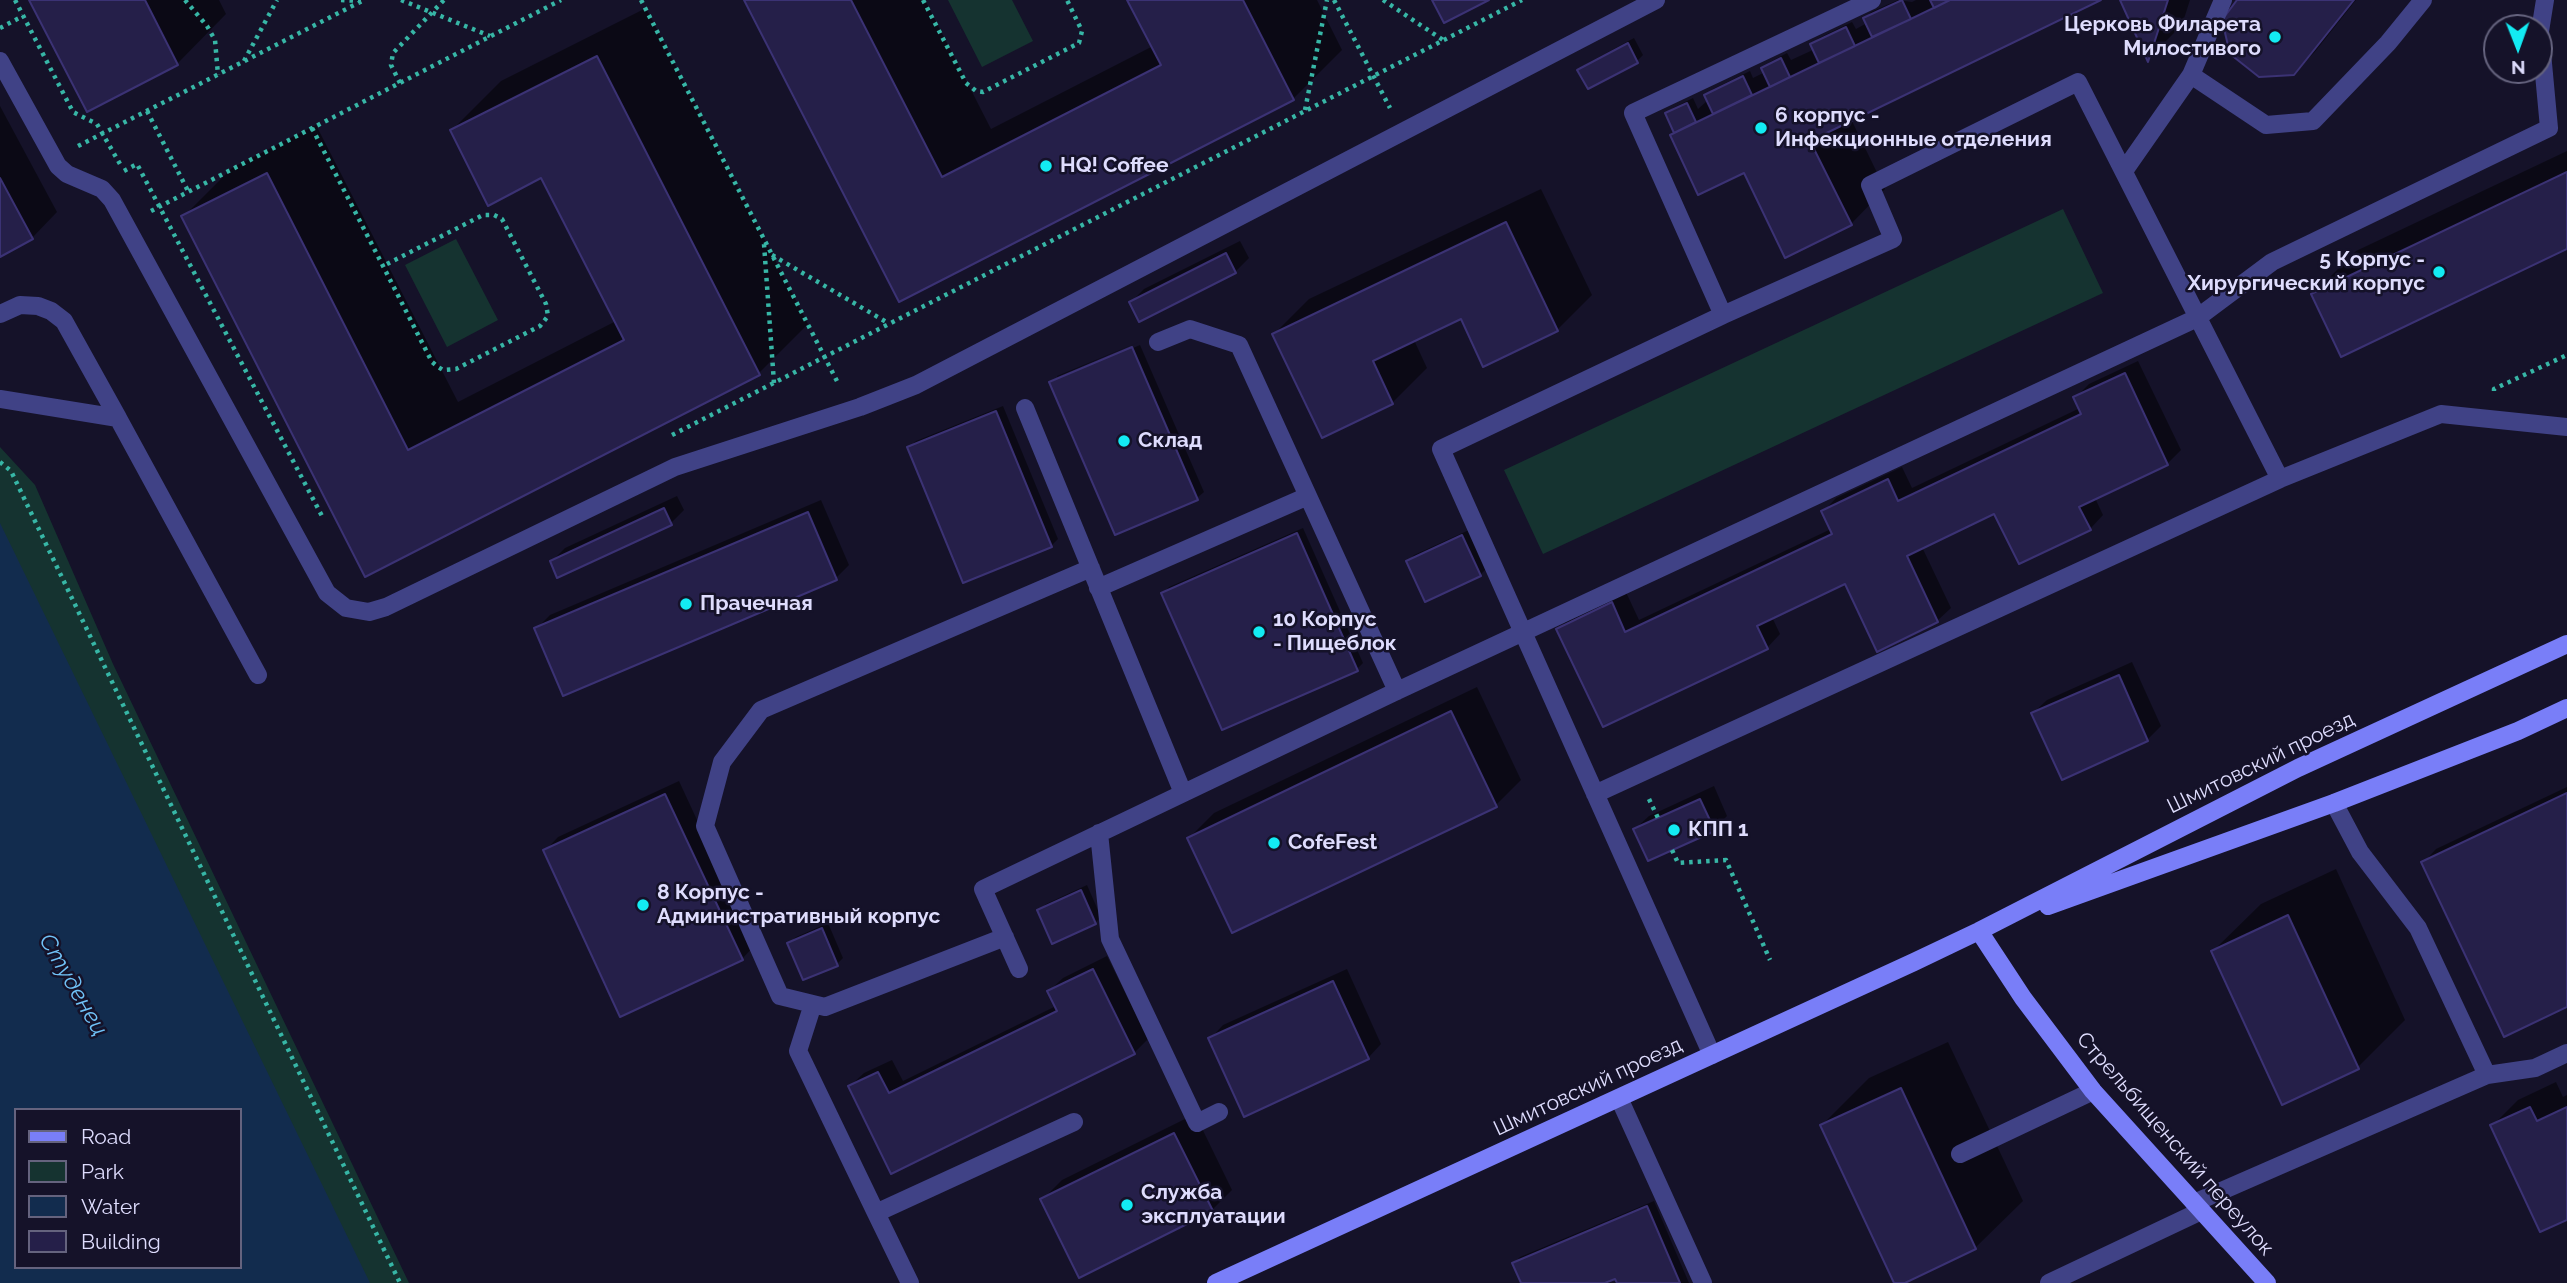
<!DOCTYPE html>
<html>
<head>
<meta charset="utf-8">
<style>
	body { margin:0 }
	#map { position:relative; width:2567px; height:1283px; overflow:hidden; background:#151229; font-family:Raleway,sans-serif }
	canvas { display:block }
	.legend { position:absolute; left:14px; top:1108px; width:228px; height:161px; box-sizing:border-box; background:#151229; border:2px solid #65637e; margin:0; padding:9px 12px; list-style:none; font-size:21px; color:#dedcfd }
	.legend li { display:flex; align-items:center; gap:14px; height:35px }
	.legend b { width:35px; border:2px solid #65637e }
	.north { position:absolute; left:2483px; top:14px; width:70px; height:70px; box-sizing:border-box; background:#151229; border:2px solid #65637e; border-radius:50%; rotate:179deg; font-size:19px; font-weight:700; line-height:28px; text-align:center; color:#dedcfd }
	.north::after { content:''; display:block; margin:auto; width:24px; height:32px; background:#13ebf3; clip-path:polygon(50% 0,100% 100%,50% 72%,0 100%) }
</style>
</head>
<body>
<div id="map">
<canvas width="2567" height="1283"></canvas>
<ul class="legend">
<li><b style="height:9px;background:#797ef8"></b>Road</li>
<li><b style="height:19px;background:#153330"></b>Park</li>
<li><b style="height:19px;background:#122c4e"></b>Water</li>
<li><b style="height:19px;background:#251f49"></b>Building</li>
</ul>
<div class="north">N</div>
</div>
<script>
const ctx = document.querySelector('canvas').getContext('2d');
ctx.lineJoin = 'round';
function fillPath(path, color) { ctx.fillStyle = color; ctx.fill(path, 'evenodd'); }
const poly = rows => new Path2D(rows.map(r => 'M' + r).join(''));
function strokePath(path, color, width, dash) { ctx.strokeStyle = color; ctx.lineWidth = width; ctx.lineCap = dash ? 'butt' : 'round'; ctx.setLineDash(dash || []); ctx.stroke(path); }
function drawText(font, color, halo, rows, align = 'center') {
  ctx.font = font + ' Raleway,sans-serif'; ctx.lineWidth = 5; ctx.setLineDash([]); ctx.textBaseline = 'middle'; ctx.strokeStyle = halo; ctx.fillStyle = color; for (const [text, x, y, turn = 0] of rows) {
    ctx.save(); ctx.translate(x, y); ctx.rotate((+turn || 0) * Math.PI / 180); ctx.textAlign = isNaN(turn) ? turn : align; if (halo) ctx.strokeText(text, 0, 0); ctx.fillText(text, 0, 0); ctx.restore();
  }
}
fillPath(poly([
	[948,0,1012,0,1033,41,982,67],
	[2063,209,2103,293,1543,554,1504,470],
	[456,239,498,320,447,347,405,265],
	[0,447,35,485,113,664,409,1283,0,1283],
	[16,1110,240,1110,240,1267,16,1267]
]), '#153330');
fillPath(poly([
	[0,523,370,1283,0,1283],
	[16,1110,240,1110,240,1267,16,1267]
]), '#122c4e');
fillPath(poly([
	[32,0,219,0,226,14,177,64,88,110],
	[746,0,925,0,991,129,1153,46,1129,0,1317,0,1342,50,1293,99,899,300],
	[1898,0,1912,2,1916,0,2096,0,1851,119,1885,189,1851,224,1672,135,1676,132,1667,114,1673,108,1693,98,1698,109,1708,100,1706,95,1713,89,1750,71,1753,78,1765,72,1763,68,1770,62,1787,53,1791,60,1815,49,1812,44,1819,38,1852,22,1856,29,1867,23,1865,19,1871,12],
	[2122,0,2190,0,2182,25,2148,59],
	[2240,0,2356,0,2314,53,2293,73],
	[646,8,808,324,759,373,366,574,183,217,232,168,316,125,458,402,616,321,542,176,452,130,501,81],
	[1634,38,1643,55,1637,61,1580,70,1586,64],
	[0,106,57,212,32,238,0,255],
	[2567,151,2567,247,2313,294,2356,251],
	[1541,189,1592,295,1557,330,1461,317,1414,340,1427,368,1392,403,1322,436,1274,334,1309,299],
	[1240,241,1249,258,1235,272,1131,302,1144,289],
	[1139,342,1057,377,1057,376],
	[1140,345,1204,492,1197,498,1051,383,1056,378,1056,381],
	[2138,361,2181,450,2167,464,2095,498,2103,515,2090,529,1995,512,1922,547,1951,608,1937,621,1845,582,1772,617,1780,634,1767,648,1558,629,1572,616,1625,590,1639,620,1831,529,1823,512,1836,498,1902,467,1912,488,2080,408,2075,398,2089,384],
	[1003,406,1058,539,1051,546,909,447,916,441],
	[677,496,684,510,671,523,552,561,565,548],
	[821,500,849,565,836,578,537,628,550,615],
	[1303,528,1363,663,1357,669,1163,593,1169,587],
	[1469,530,1486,569,1480,575,1408,561,1414,555],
	[2132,662,2161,726,2147,740,2033,713,2047,700],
	[1477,687,1521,780,1496,805,1189,838,1214,813],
	[679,781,755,945,742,959,545,851,558,837],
	[1714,786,1727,816,1714,829,1635,829,1649,816],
	[2567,787,2567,1006,2423,863,2436,849],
	[2336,869,2405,1020,2358,1067,2213,951,2261,904],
	[1087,885,1101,917,1095,923,1040,910,1046,904],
	[828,923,843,958,837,964,789,943,796,937],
	[1107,956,1148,1039,1134,1053,892,1171,850,1086,864,1073,892,1060,903,1081,1056,1006,1049,991,1063,978],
	[1347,969,1381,1044,1368,1058,1210,1039,1223,1025],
	[1948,1042,2023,1201,1975,1248,1900,1283,1896,1283,1822,1125,1869,1078],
	[2556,1082,2563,1097,2567,1095,2567,1218,2492,1126,2518,1100],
	[1195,1114,1232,1190,1212,1210,1042,1200,1062,1180],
	[1654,1201,1689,1283,1619,1283,1616,1277,1601,1283,1522,1283,1514,1263,1520,1257]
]), '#0007');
const building = poly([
	[29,0,145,0,178,65,87,112,29,0],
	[744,0,851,0,942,177,1161,65,1127,0,1243,0,1294,100,899,302,744,0],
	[1432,0,1489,0,1444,23,1432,0],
	[1902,0,1911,19,1872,37,1863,18,1902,0],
	[1930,0,1950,0,1934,8,1930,0],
	[1950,0,2101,0,1810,141,1852,225,1785,258,1744,173,1698,195,1670,135,1950,0],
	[2120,0,2168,0,2148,62,2120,0],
	[2237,0,2354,0,2294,75,2259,77,2230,54,2222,20,2237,0],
	[1846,27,1855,46,1819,63,1810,44,1846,27],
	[1628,43,1638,63,1588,89,1577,70,1628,43],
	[597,56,760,375,365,577,181,216,267,173,408,450,624,340,541,178,488,206,450,130,597,56],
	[1781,58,1790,77,1770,87,1761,68,1781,58],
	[1743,76,1752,95,1713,114,1704,95,1743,76],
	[1687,103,1696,122,1674,133,1665,113,1687,103],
	[2567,172,2567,249,2341,357,2311,294,2567,172],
	[0,178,33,239,0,257,0,178],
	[1506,222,1558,331,1483,367,1461,319,1373,361,1393,404,1322,438,1272,334,1506,222],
	[1226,253,1236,273,1139,322,1129,302,1226,253],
	[1132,347,1198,500,1115,535,1049,382,1132,347],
	[2125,373,2168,465,2079,507,2091,530,2019,564,1994,514,1907,556,1938,622,1877,652,1845,584,1757,626,1768,649,1603,727,1556,629,1612,602,1625,632,1832,534,1821,511,1888,479,1898,501,2081,414,2073,397,2125,373],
	[996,411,1052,547,963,583,907,447,996,411],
	[664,508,672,525,557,578,550,561,664,508],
	[808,512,837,580,563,696,534,628,808,512],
	[1297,533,1358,671,1222,730,1161,593,1297,533],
	[1462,535,1481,576,1425,602,1406,561,1462,535],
	[2119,675,2148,741,2062,780,2031,713,2119,675],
	[1451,711,1497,807,1232,933,1187,838,1451,711],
	[2567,793,2567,1007,2504,1037,2421,862,2567,793],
	[665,794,743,960,620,1017,543,850,665,794],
	[1700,799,1715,831,1648,861,1633,829,1700,799],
	[1081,890,1096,924,1052,944,1037,910,1081,890],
	[2288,915,2359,1069,2282,1105,2211,951,2288,915],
	[822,928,838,966,803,980,787,943,822,928],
	[1093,969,1135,1054,891,1174,848,1086,878,1072,889,1093,1057,1011,1047,991,1093,969],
	[1333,981,1369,1059,1244,1117,1208,1038,1333,981],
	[1901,1088,1976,1249,1905,1283,1894,1283,1820,1125,1901,1088],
	[2530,1107,2537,1121,2567,1107,2567,1220,2540,1232,2490,1125,2530,1107],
	[1174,1133,1213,1211,1079,1278,1040,1199,1174,1133],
	[1647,1206,1680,1283,1617,1283,1615,1279,1605,1283,1521,1283,1512,1263,1647,1206]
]);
fillPath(building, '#251f49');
strokePath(building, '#3b3274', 2);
strokePath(poly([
	[15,0,73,112,97,124,120,164],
	[185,0,207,26,215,40,218,75],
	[341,0,361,1],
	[401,0,490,36],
	[641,0,839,385],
	[923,0,966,83,976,91,983,92,1079,43,1082,31,1067,0],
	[1334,0,1390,108],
	[1383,0,1443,40],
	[0,28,23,16],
	[244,61,277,0],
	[400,83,391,65,393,53,444,0],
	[1305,110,1327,0],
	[147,111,188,191],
	[312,128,383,266,432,362,438,367,443,370,456,369,540,326,548,316,546,304,502,219,494,215,483,215,383,266],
	[78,146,364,0],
	[124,171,137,164,322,516],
	[151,211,561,0],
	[764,244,774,383],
	[772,255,888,323],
	[2494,391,2494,389,2567,355],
	[672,435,1522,0],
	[0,462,11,471,400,1283],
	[1649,799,1658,818],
	[1672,850,1678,863,1726,860,1770,960]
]), '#37b6a6', 4.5, [3.5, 5]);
strokePath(poly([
	[0,61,58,166,67,174,102,189,112,200,327,593,346,608,369,612,386,607,675,467,860,407,916,385,1656,0],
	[2191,75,2266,125,2313,121,2388,43,2423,0],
	[2124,171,2191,75,2223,0],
	[0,314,20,305,38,306,51,311,64,321,118,418],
	[1723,315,1893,239,1870,185,2078,82,2280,479],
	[1158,342,1190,329,1239,345,1397,691],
	[0,399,118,418,258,675],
	[1025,408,1183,793],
	[1098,588,1308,496],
	[1595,794,2280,479,2441,414,2567,427],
	[2334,803,2360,852,2418,928,2487,1075],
	[1099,833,1110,939,1197,1123,1219,1112],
	[1005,937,825,1007,780,996,705,826,722,762,761,710,1091,568],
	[1019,969,983,889,1397,691,2197,318,2272,262,2549,128,2540,31,2545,0],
	[813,1004,798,1051,876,1213,1074,1122],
	[1712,1055,1441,449,1723,315,1633,113,1872,0],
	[1619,1098,1703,1283],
	[1960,1154,2093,1091],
	[2194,1203,2487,1075,2535,1068,2567,1053],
	[876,1213,910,1283],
	[2049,1283,2201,1211]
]), '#404286', 18);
strokePath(poly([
	[2048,906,2334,803,2518,731,2567,708],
	[1979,931,2023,998,2093,1091,2267,1283],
	[1216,1283,1914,962,1979,931,2298,768,2567,644]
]), '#797ef8', 18);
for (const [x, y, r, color] of [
	[2275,37,7,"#13ebf3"],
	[1761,128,7,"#13ebf3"],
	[1046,166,7,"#13ebf3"],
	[2439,272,7,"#13ebf3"],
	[1124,441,7,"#13ebf3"],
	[686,604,7,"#13ebf3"],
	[1259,632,7,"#13ebf3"],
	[1674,830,7,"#13ebf3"],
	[1274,843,7,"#13ebf3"],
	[643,905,7,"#13ebf3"],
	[1127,1205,7,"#13ebf3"]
]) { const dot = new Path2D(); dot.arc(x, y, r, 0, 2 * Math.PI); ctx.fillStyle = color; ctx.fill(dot); strokePath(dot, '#151229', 2.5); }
drawText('bold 21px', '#dedcfd', '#151229', [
	["Церковь Филарета",2261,25,"right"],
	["Милостивого",2261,49,"right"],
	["6 корпус -",1775,116],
	["Инфекционные отделения",1775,140],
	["HQ! Coffee",1060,166],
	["5 Корпус -",2425,260,"right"],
	["Хирургический корпус",2425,284,"right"],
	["Склад",1138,441],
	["Прачечная",700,604],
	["10 Корпус",1273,620],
	["- Пищеблок",1273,644],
	["КПП 1",1688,830],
	["CofeFest",1288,843],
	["8 Корпус -",657,893],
	["Административный корпус",657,917],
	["Служба",1141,1193],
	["эксплуатации",1141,1217]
], 'left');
drawText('21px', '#dedcfd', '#151229', [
	["Шмитовский проезд",2261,763,-26],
	["Шмитовский проезд",1588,1087,-25],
	["Стрельбищенский переулок",2175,1144,49]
]);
drawText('italic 23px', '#70c2f7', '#151229', [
	["Студенец",73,985,60]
]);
</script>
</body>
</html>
